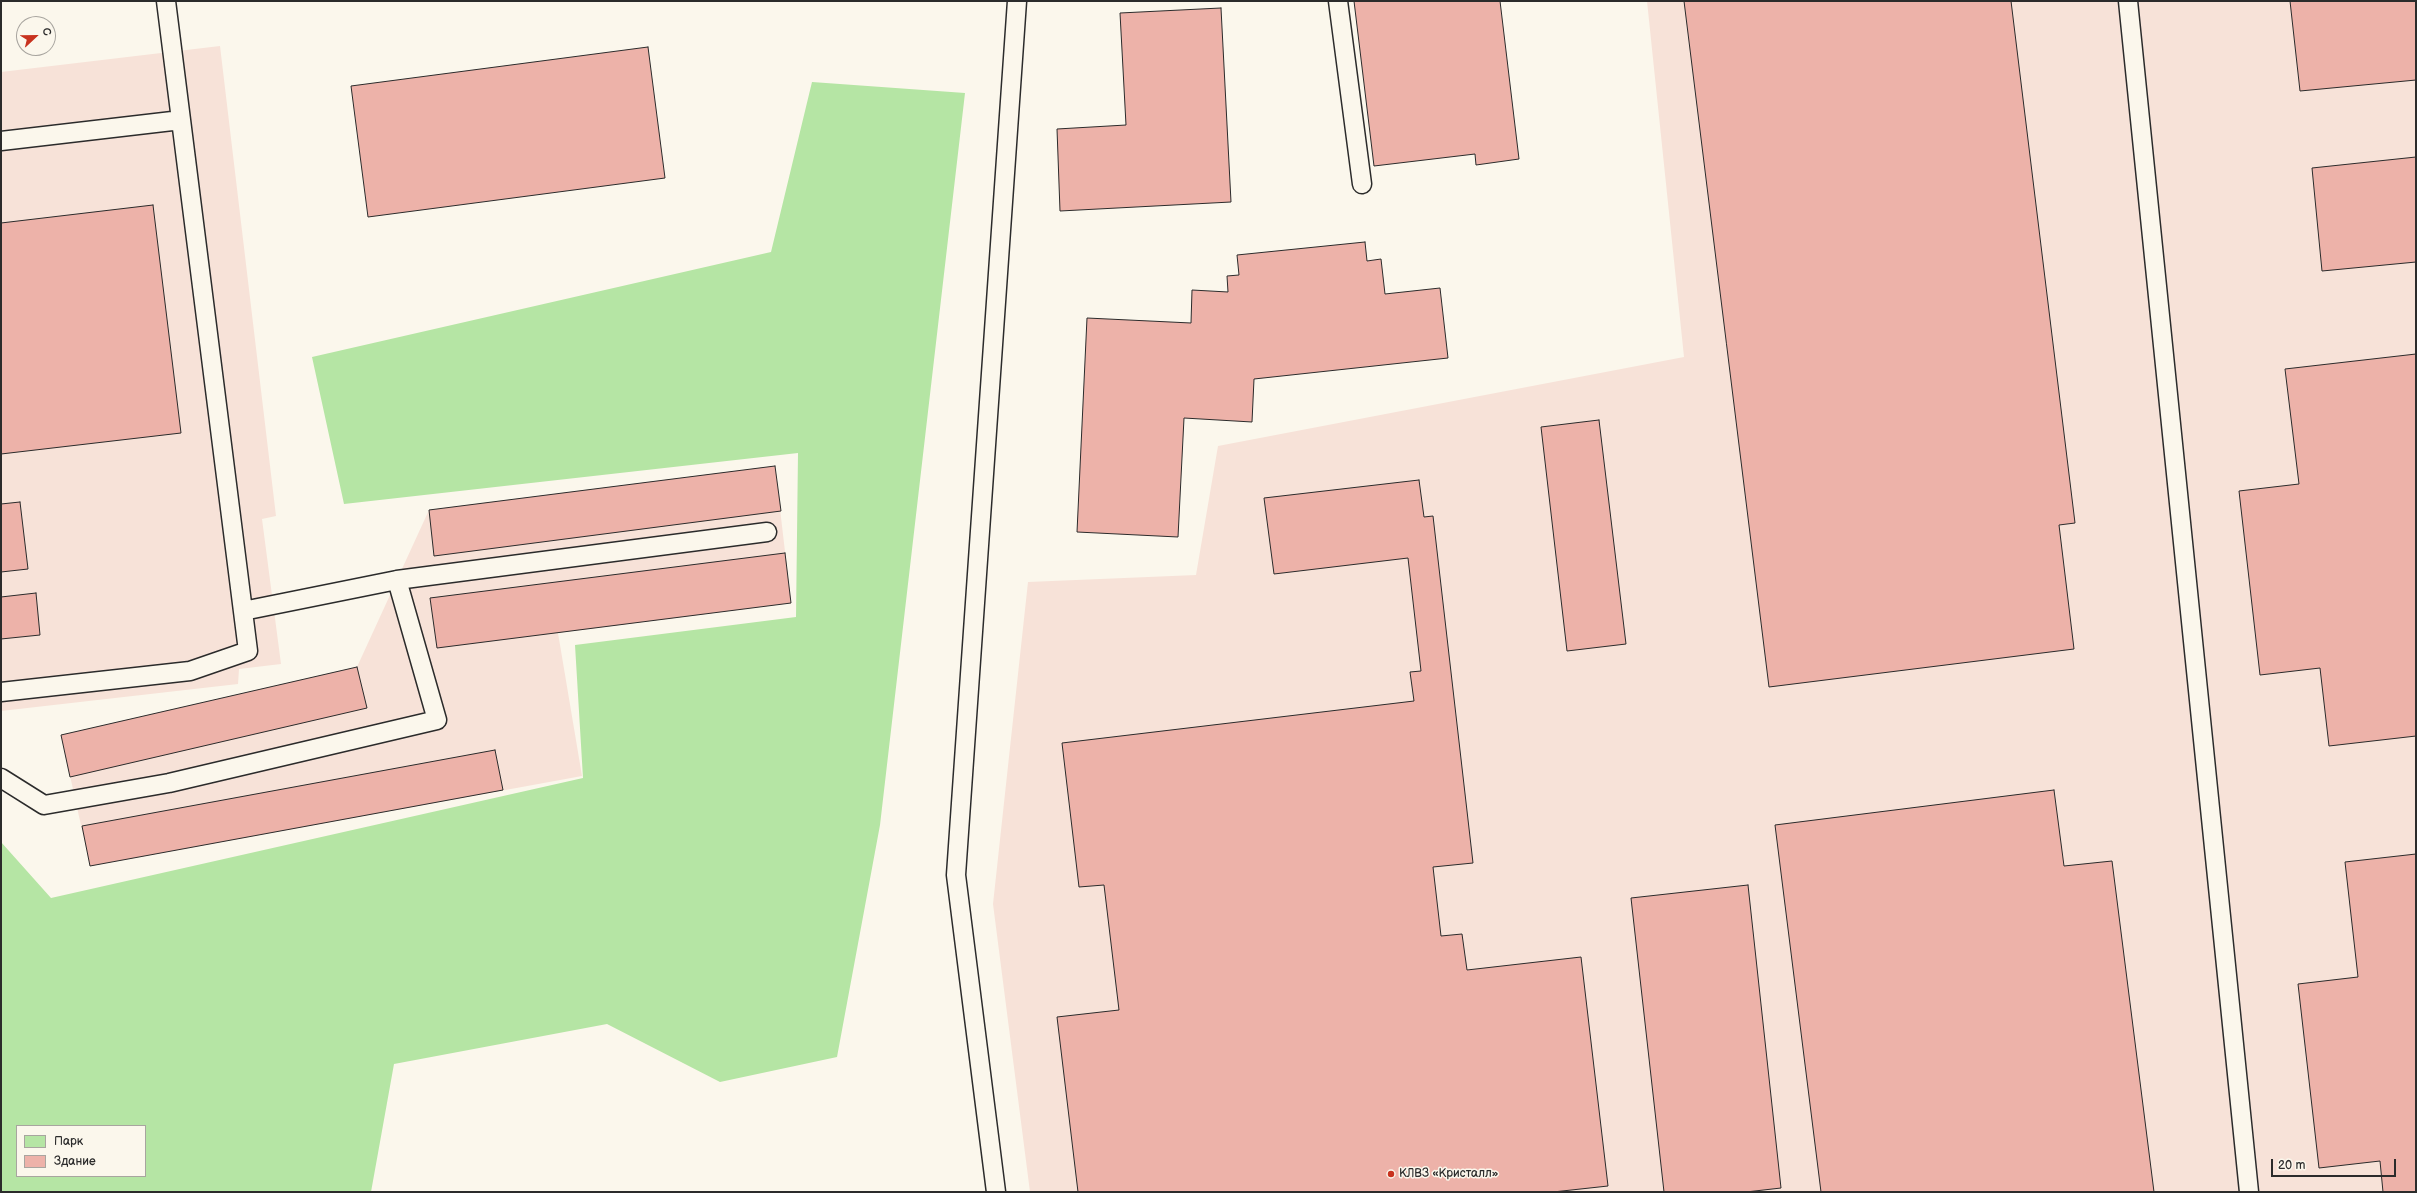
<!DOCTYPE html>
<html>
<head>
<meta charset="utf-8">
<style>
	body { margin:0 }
	#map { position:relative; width:2417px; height:1193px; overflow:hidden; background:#fbf7ec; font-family:"Balsamiq Sans",sans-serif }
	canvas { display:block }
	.frame { position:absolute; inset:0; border:2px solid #2b2b2b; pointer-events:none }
	.legend { position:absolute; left:16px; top:1125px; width:130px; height:52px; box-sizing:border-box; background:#fbf7ec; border:1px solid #a8a59f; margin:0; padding:5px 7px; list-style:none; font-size:12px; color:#2b2b2b }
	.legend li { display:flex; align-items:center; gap:8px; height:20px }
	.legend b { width:20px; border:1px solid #a8a59f }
	.north { position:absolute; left:16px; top:16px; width:40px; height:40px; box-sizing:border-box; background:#fbf7ec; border:1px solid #a8a59f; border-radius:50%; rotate:68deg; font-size:11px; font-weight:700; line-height:16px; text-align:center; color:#2b2b2b }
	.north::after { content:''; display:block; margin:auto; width:14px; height:18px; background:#c8321e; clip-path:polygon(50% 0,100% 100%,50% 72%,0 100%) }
	.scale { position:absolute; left:2271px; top:1159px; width:125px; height:18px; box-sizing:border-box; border:2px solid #2b2b2b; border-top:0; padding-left:5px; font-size:12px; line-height:14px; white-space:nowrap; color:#2b2b2b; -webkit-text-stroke:3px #fbf7ec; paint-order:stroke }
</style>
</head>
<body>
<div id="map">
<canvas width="2417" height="1193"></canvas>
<div class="frame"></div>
<ul class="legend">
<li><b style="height:11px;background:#b5e5a4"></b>Парк</li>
<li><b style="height:11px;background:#edb2a9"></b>Здание</li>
</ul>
<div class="north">С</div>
<div class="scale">20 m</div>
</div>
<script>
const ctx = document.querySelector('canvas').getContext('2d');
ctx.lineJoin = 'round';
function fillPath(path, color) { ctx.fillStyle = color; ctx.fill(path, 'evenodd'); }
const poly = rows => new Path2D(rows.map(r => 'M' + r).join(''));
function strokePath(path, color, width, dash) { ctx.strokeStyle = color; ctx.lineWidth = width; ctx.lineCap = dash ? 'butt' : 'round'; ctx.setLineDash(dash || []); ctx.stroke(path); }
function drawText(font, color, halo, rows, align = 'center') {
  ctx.font = font + ' "Balsamiq Sans",sans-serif'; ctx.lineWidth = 3; ctx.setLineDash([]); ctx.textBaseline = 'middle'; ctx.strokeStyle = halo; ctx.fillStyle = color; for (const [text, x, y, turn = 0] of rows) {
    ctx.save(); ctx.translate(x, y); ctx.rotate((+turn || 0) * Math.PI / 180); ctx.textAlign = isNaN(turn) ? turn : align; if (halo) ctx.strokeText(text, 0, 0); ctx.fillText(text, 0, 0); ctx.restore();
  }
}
fillPath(poly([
	[1647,1,2416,1,2416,1192,1030,1192,993,904,1028,582,1196,575,1218,446,1684,357],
	[220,46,276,516,262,519,281,664,239,669,238,684,1,711,1,72],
	[775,466,791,603,558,633,582,776,90,866,61,735,357,667,429,510]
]), '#f7e2d8');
fillPath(poly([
	[812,82,965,93,880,825,837,1057,720,1082,607,1024,394,1064,371,1192,1,1192,1,842,51,898,583,778,575,645,796,617,798,453,344,504,312,357,771,252],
	[17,1126,145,1126,145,1176,17,1176]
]), '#b5e5a4');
const building = poly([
	[1354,1,1500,1,1519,159,1476,165,1475,154,1374,166,1354,1],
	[1684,1,2011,1,2075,523,2059,525,2074,649,1769,687,1684,1],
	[2290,1,2416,1,2416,80,2300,91,2290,1],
	[1221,8,1231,202,1060,211,1057,129,1126,125,1120,13,1221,8],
	[648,47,665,178,368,217,351,86,648,47],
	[2416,157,2416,262,2322,271,2312,168,2416,157],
	[153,205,181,433,1,454,1,223,153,205],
	[1365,242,1367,261,1381,259,1385,294,1440,288,1448,358,1254,379,1252,422,1184,418,1178,537,1077,532,1087,318,1191,323,1192,290,1228,292,1227,276,1239,275,1237,255,1365,242],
	[2416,354,2416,736,2329,746,2320,668,2260,675,2239,491,2299,484,2285,369,2416,354],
	[1599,420,1626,644,1567,651,1541,427,1599,420],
	[775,466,781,511,434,556,429,510,775,466],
	[1419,480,1424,517,1433,516,1473,863,1433,867,1441,936,1462,934,1467,970,1581,957,1608,1186,1553,1192,1078,1192,1057,1017,1119,1010,1104,885,1079,887,1062,743,1414,701,1410,672,1421,671,1408,558,1274,574,1264,498,1419,480],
	[20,502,28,569,1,572,1,504,20,502],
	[785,553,791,603,437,648,430,598,785,553],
	[36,593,40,635,1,639,1,597,36,593],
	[357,667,367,708,70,777,61,735,357,667],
	[495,750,503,790,90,866,82,826,495,750],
	[2054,790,2064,866,2112,861,2154,1192,1821,1192,1775,825,2054,790],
	[2416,854,2416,1192,2383,1192,2380,1161,2319,1168,2298,984,2358,977,2345,862,2416,854],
	[1748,885,1781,1188,1746,1192,1664,1192,1631,898,1748,885]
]);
fillPath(building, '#edb2a9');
strokePath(building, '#2b2b2b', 1);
const service = poly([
	[1338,1,1362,184],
	[2128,1,2249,1192],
	[1,141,181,120],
	[243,611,397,580],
	[1,692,190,671,248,651,166,1],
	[1,778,44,805,169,783,437,720,397,580,767,532],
	[996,1192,956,875,1017,1]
]);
strokePath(service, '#2b2b2b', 21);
strokePath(service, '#fbf7ec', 18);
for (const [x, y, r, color] of [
	[1391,1174,4,"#c8321e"]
]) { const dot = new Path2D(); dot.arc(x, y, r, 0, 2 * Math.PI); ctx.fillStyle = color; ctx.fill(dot); strokePath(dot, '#fbf7ec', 1.5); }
drawText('12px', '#2b2b2b', '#fbf7ec', [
	["КЛВЗ «Кристалл»",1399,1174]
], 'left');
</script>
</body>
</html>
